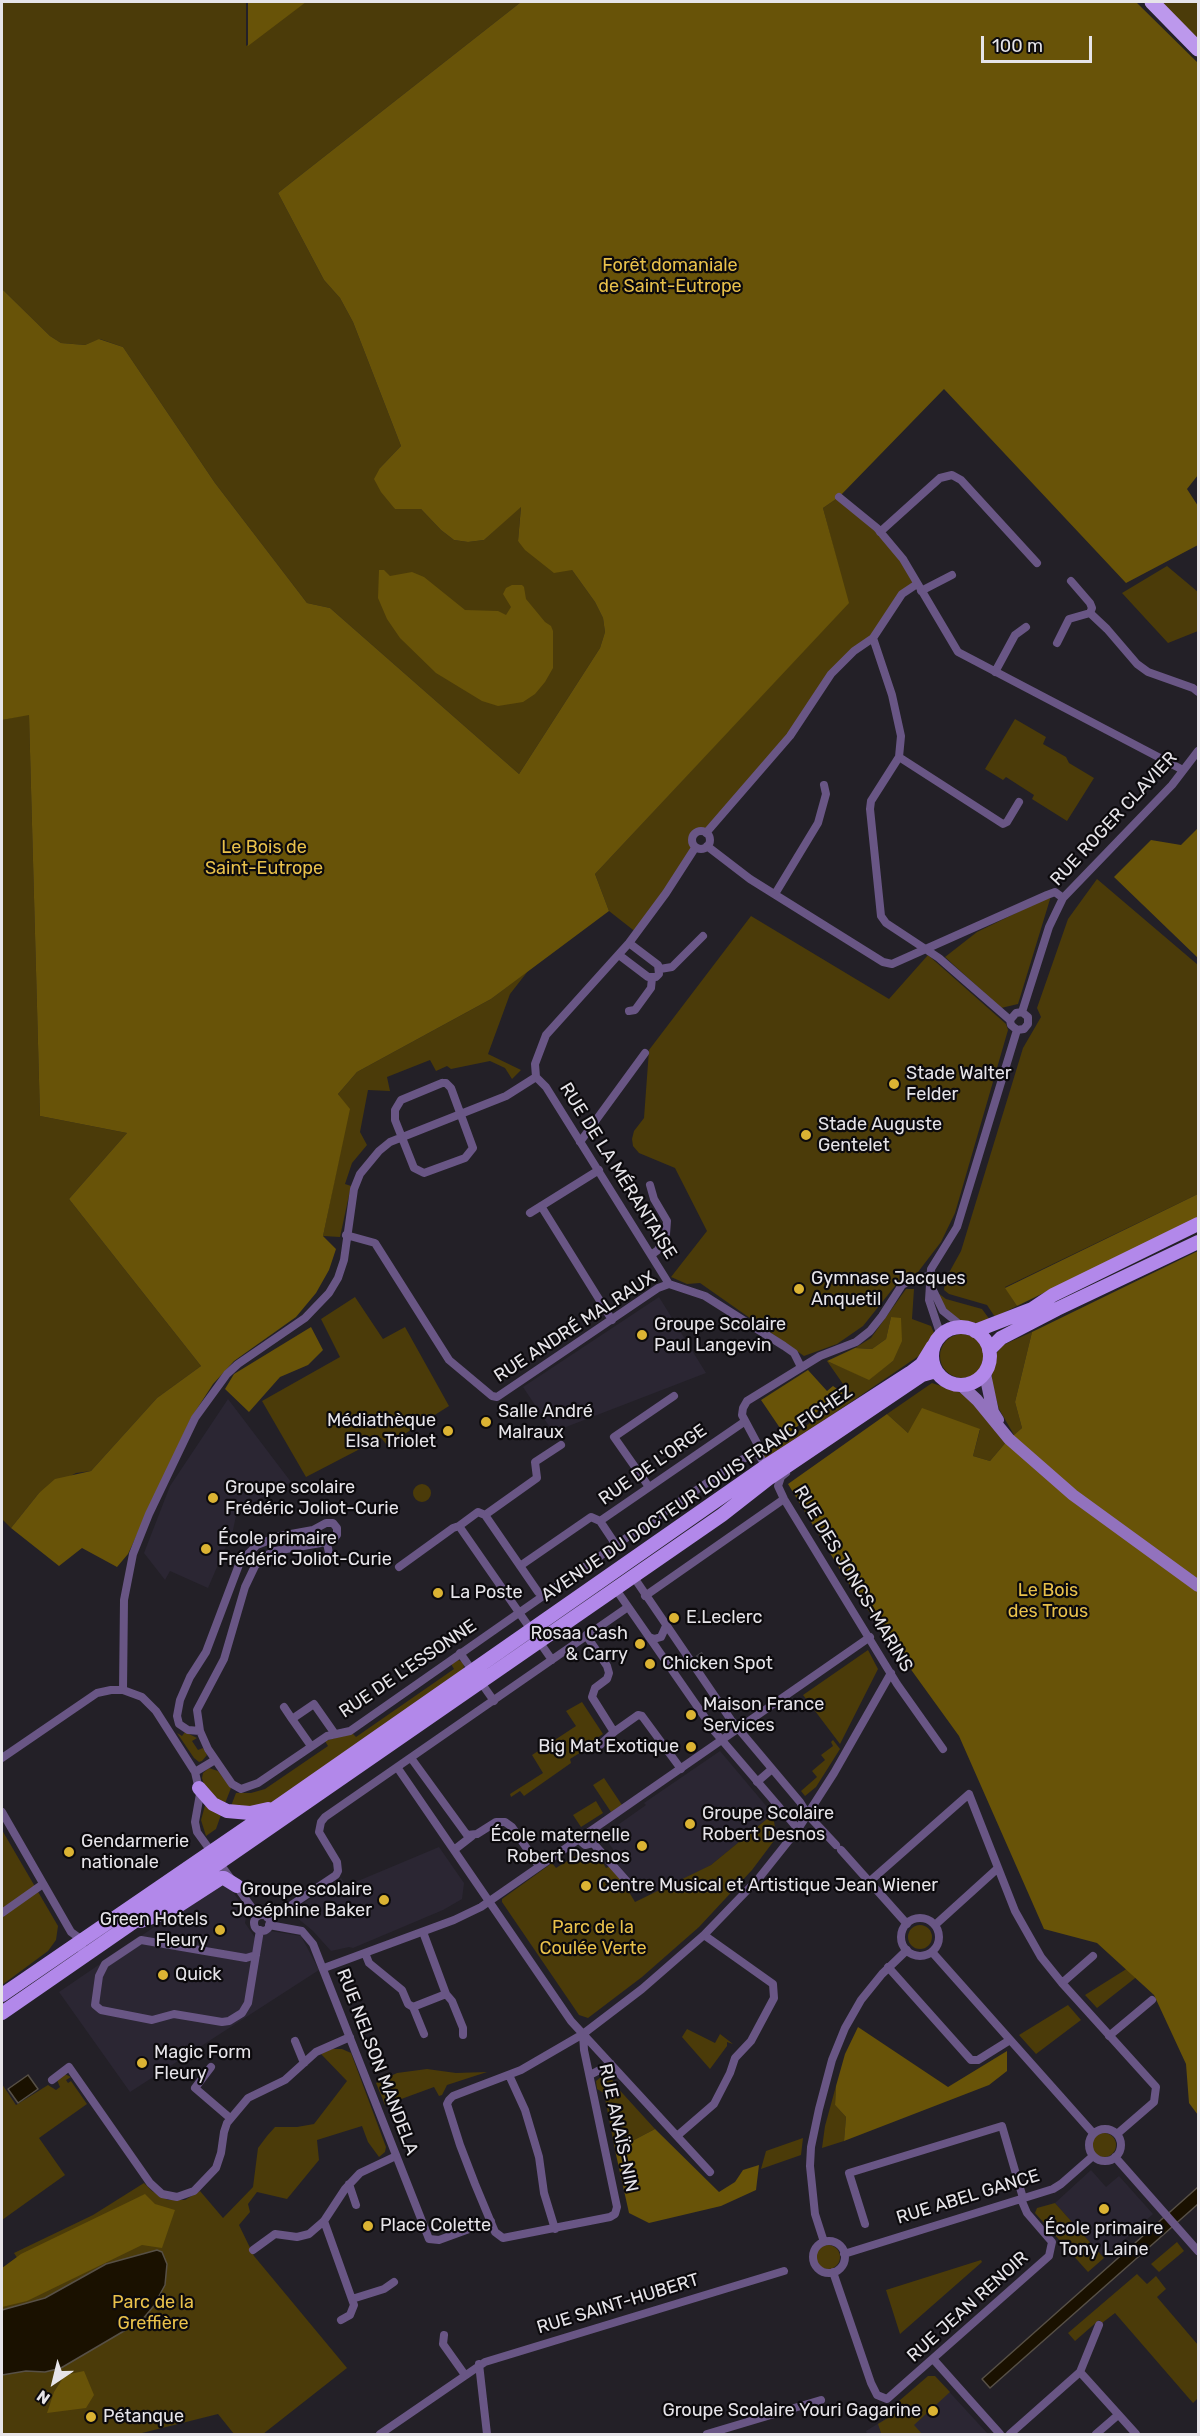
<!DOCTYPE html>
<html>
<head>
<meta charset="utf-8">
<style>
	body { margin:0 }
	#map { position:relative; width:1200px; height:2436px; overflow:hidden; background:#232027; font-family:Rubik,sans-serif }
	canvas { display:block }
	.frame { position:absolute; inset:0; border:3px solid #e6e4e9; pointer-events:none }
	.north { position:absolute; left:24px; top:2352px; width:60px; height:60px; -webkit-text-stroke:4px #0c0a0d; paint-order:stroke; rotate:215deg; font-size:16px; font-weight:700; line-height:24px; text-align:center; color:#e6e4e9 }
	.north::after { content:''; display:block; margin:auto; width:21px; height:27px; background:#e6e4e9; clip-path:polygon(50% 0,100% 100%,50% 72%,0 100%) }
	.scale { position:absolute; left:981px; top:36px; width:111px; height:27px; box-sizing:border-box; border:3px solid #e6e4e9; border-top:0; padding-left:8px; font-size:18px; line-height:21px; white-space:nowrap; color:#e6e4e9; -webkit-text-stroke:4px #0c0a0d; paint-order:stroke }
</style>
</head>
<body>
<div id="map">
<canvas width="1200" height="2436"></canvas>
<div class="frame"></div>
<div class="north">N</div>
<div class="scale">100 m</div>
</div>
<script>
const ctx = document.querySelector('canvas').getContext('2d');
ctx.lineJoin = 'round';
function fillPath(path, color) { ctx.fillStyle = color; ctx.fill(path, 'evenodd'); }
const poly = rows => new Path2D(rows.map(r => 'M' + r).join(''));
function strokePath(path, color, width, dash) { ctx.strokeStyle = color; ctx.lineWidth = width; ctx.lineCap = dash ? 'butt' : 'round'; ctx.setLineDash(dash || []); ctx.stroke(path); }
function drawText(font, color, halo, rows, align = 'center') {
  ctx.font = font + ' Rubik,sans-serif'; ctx.lineWidth = 4.5; ctx.setLineDash([]); ctx.textBaseline = 'middle'; ctx.strokeStyle = halo; ctx.fillStyle = color; for (const [text, x, y, turn = 0] of rows) {
    ctx.save(); ctx.translate(x, y); ctx.rotate((+turn || 0) * Math.PI / 180); ctx.textAlign = isNaN(turn) ? turn : align; if (halo) ctx.strokeText(text, 0, 0); ctx.fillText(text, 0, 0); ctx.restore();
  }
}
fillPath(poly([
	[659,1297,706,1373,553,1432,523,1387],
	[228,1399,291,1482,237,1511,233,1530,208,1588,170,1571,165,1580,144,1553,170,1486],
	[720,1751,773,1814,711,1865,653,1895,644,1881,636,1885,613,1859,617,1855,606,1839,605,1834,646,1805,644,1803],
	[439,1847,464,1883,462,1899,443,1910,353,1948,349,1947,331,1951,313,1931,290,1912,341,1878,346,1886],
	[220,1882,228,1885,247,1912,245,1923,256,1939,271,1931,301,1936,319,1970,130,2092,59,1992],
	[1091,2170,1106,2187,1119,2176,1153,2214,1104,2258,1055,2203],
	[942,2384,988,2434,867,2434,866,2431]
]), '#2b2633');
fillPath(poly([
	[2,2,246,2,246,46,305,2,521,2,278,193,324,280,340,298,353,322,401,446,380,468,395,509,421,509,441,530,454,540,468,542,484,540,521,506,518,541,572,570,595,602,603,618,605,632,600,648,519,774,330,608,307,603,215,483,123,347,100,339,85,345,61,343,50,336,2,289],
	[1158,2,1198,2,1198,42],
	[839,497,877,528,917,584,910,588,876,631,838,668,800,721,706,833,698,832,694,834,692,838,695,848,637,933,609,911,595,874,848,603,823,508],
	[1167,566,1198,592,1198,631,1168,643,1122,593],
	[29,714,40,1116,127,1133,69,1199,201,1366,157,1398,91,1471,76,1473,39,1493,11,1528,2,1519,2,720],
	[1015,719,1046,737,1043,744,1066,757,1069,763,1094,778,1067,821,1032,799,1034,795,1006,777,1003,780,985,769],
	[1097,879,1198,965,1198,1194,1005,1287,1017,1306,995,1317,987,1305,949,1294,944,1290,945,1280,961,1251,1023,1048,1041,1017,1037,1008,1068,919],
	[1051,896,1018,1004,1001,1008,945,957,977,932],
	[751,916,889,999,928,955,1006,1024,1008,1030,955,1213,941,1242,918,1272,899,1281,863,1326,837,1344,804,1356,700,1283,687,1284,671,1277,707,1231,675,1168,639,1153,633,1146,632,1139,634,1131,644,1118,649,1050],
	[528,971,510,994,488,1054,521,1070,512,1079,505,1068,490,1061,451,1069,447,1066,436,1071,430,1060,387,1077,390,1091,368,1090,360,1132,367,1145,352,1163,345,1184,351,1186,340,1237,323,1236,349,1109,338,1094,357,1072,491,999],
	[906,1289,914,1289,912,1319,931,1326,934,1333,923,1353,769,1458,763,1458,761,1453,763,1447,778,1446,850,1394,827,1361,869,1379,893,1361,891,1317,886,1339,872,1349,855,1348,871,1338],
	[938,1293,946,1299,982,1309,990,1320,976,1323,962,1321,949,1313,941,1302],
	[355,1297,383,1339,405,1327,449,1406,387,1445,381,1438,306,1477,262,1401,340,1357,321,1319],
	[1032,1332,1015,1402,1022,1428,1014,1435,999,1409,992,1384,992,1372,995,1355,1003,1345],
	'940 1356a22 22 0 1 1 44 0a22 22 0 1 1-44 0Z',
	[932,1383,968,1395,1007,1441,990,1461,973,1456,980,1430,908,1433,887,1414],
	'413 1493a9 9 0 1 1 18 0a9 9 0 1 1-18 0Z',
	[868,1650,878,1669,840,1744,803,1695],
	[458,1660,463,1662,464,1667,462,1671,270,1805,263,1807,231,1806,236,1793,251,1793,265,1789,328,1746,325,1741,352,1733,356,1737,454,1669,451,1664],
	[582,1702,603,1734,597,1738,599,1741,570,1759,571,1763,524,1796,520,1791,511,1797,510,1794,543,1773,532,1755,576,1726,566,1711],
	[185,1732,197,1738,192,1741,198,1750,203,1748,205,1751,207,1755,202,1761,199,1762,194,1758,177,1733,182,1736],
	[833,1740,840,1749,816,1787,805,1796,801,1791,817,1777,812,1771,825,1760,821,1755,833,1746,831,1742],
	[209,1768,218,1771,231,1788,224,1806,206,1791,202,1778,203,1773],
	[604,1778,622,1805,611,1812,593,1785],
	[596,1801,603,1813,581,1827,573,1815],
	[206,1802,222,1812,216,1829,206,1836,201,1820],
	[773,1814,775,1828,779,1834,752,1870,699,1927,642,1977,588,2018,579,2015,502,1902,502,1899,552,1863,556,1868,580,1853,588,1854,596,1851,606,1868,611,1866,629,1887,629,1892,635,1902,711,1865],
	[2,1830,58,1926,56,1940,48,1951,2,1985],
	'908 1937a12 12 0 1 1 24 0a12 12 0 1 1-24 0Z',
	[1128,1968,1139,1975,1097,2008,1085,1995],
	[1068,2005,1081,2020,1036,2054,1019,2035],
	[687,2029,715,2043,720,2034,733,2044,727,2042,727,2046,710,2069,682,2037],
	[332,2049,342,2049,351,2053,386,2147,385,2152,379,2157,368,2142,362,2126,317,2140,319,2160,287,2199,257,2192,248,2204,250,2212,239,2225,254,2256,347,2368,263,2434,234,2434,218,2414,138,2434,2,2434,2,2302,40,2292,14,2253,93,2215,144,2183,152,2191,168,2200,185,2200,200,2191,223,2218,253,2187,258,2148,267,2136,275,2127,297,2127,314,2124,347,2081,321,2054],
	[427,2069,456,2073,487,2072,447,2085,442,2095,439,2096,434,2087,385,2105,376,2083,397,2073],
	[606,2073,611,2075,614,2084,655,2129,615,2150,604,2093,597,2089,596,2081],
	[65,2074,71,2077,66,2080,68,2083,71,2081,87,2104,39,2138,65,2175,2,2220,2,2084,16,2105,48,2085,56,2090,60,2087,57,2080],
	[836,2086,835,2105,846,2117,844,2141,822,2148,825,2126],
	'1092 2145a12 12 0 1 1 24 0a12 12 0 1 1-24 0Z',
	[803,2138,801,2155,761,2169,766,2151],
	[1055,2203,1104,2258,1088,2272,1035,2213,1037,2208],
	[1177,2242,1184,2251,1159,2272,1151,2264],
	'816 2257a12 12 0 1 1 24 0a12 12 0 1 1-24 0Z',
	[981,2260,982,2262,900,2334,886,2290],
	[1137,2274,1147,2284,1156,2276,1166,2289,1157,2297,1198,2345,1198,2398,1193,2403,1115,2313,1102,2323,1099,2320,1075,2341,1068,2333],
	[928,2376,935,2376,950,2392,914,2425,922,2434,879,2434,881,2433,878,2424,904,2408,899,2401]
]), '#4b3b09');
fillPath(poly([
	[248,2,306,2,248,46],
	[521,2,1136,2,1198,63,1198,475,1187,489,1198,506,1198,545,1126,583,944,389,839,497,823,508,849,603,595,874,609,911,491,999,357,1072,338,1094,350,1109,323,1236,336,1249,329,1270,316,1293,296,1317,234,1361,213,1384,191,1418,128,1554,117,1567,82,1548,59,1566,11,1528,39,1493,55,1479,91,1471,157,1398,201,1366,69,1199,127,1133,40,1116,29,715,2,720,2,289,50,336,61,343,85,345,99,339,123,347,215,483,307,603,330,608,519,774,600,648,605,632,603,618,595,602,572,570,554,573,525,550,518,541,521,507,484,540,468,542,454,540,441,530,421,509,395,509,381,492,374,479,380,468,401,446,353,322,340,298,324,280,278,193],
	[379,570,384,570,390,576,412,572,424,577,465,610,498,611,506,615,511,607,503,594,506,588,512,585,522,585,524,587,526,599,545,622,551,626,553,631,553,668,545,682,535,694,523,702,498,706,482,701,436,673,400,638,387,619,378,598],
	[1198,828,1198,958,1114,877,1151,840,1181,845],
	[1198,1194,1198,1217,1017,1306,1005,1288],
	[1198,1251,1198,2115,1189,2103,1186,2064,1154,1995,1097,1943,1044,1929,959,1736,847,1581,788,1484,887,1414,908,1433,922,1408,980,1429,973,1456,990,1461,1007,1441,1022,1428,1015,1402,1032,1332],
	[891,1317,901,1318,902,1341,893,1361,869,1380,827,1361,855,1348,872,1349,886,1339],
	[311,1327,323,1350,308,1365,280,1377,249,1412,225,1389,234,1374],
	[808,1370,827,1391,833,1386,843,1393,780,1439,782,1431,761,1400],
	[858,2027,948,2087,1007,2051,1007,2071,989,2085,844,2141,846,2117,835,2105,836,2086,845,2054],
	[655,2129,719,2192,735,2182,743,2170,759,2165,756,2190,721,2206,649,2223,629,2213,615,2150],
	[145,2194,155,2204,175,2210,162,2248,142,2245,27,2301,2,2307,2,2268,21,2254],
	[84,2371,94,2395,86,2408,47,2413,54,2392,65,2375]
]), '#685308');
const water = poly([
	[28,2075,38,2089,18,2103,8,2089,28,2075],
	[1198,2187,1198,2204,990,2388,982,2379,1198,2187],
	[157,2250,162,2252,167,2264,165,2285,153,2307,141,2321,61,2368,45,2372,26,2371,2,2375,2,2310,45,2298,106,2264,157,2250]
]);
fillPath(water, '#1a1100');
strokePath(water, '#575046', 1.5);
strokePath(poly([
	[698,1659,704,1655]
]), '#403d44', 8, [8, 4]);
strokePath(poly([
	[839,497,877,528,903,559,958,652,1183,770],
	[880,532,940,478,952,475,961,480,1037,563],
	[1071,581,1090,603,1092,608,1090,613],
	[917,584,902,594,873,638,892,695,901,736,899,757,871,801,870,809,881,916,886,923,939,958,1010,1020],
	[921,591,952,575],
	[1057,643,1069,619,1090,613,1107,629,1137,664,1148,672,1193,688,1198,692],
	[995,672,1015,635,1026,627],
	[899,757,1003,824,1007,822,1019,802],
	'692 840a9 9 0 1 1 18 0a9 9 0 1 1-18 0Z',
	[706,833,790,736,831,674,854,651,873,638],
	[707,846,750,879,883,962,892,964,1047,895,1055,892,1063,898],
	[775,894,818,823,826,794,824,785],
	[619,955,648,977,656,977,659,974,658,965,629,943],
	[660,969,672,967,703,936],
	[629,1011,635,1010,651,988,652,978],
	[1022,1012,1049,927,1063,898,1172,785,1198,751],
	[1017,1030,1011,1025,1010,1020,1016,1013,1022,1012],
	[1017,1030,1024,1029,1028,1024,1028,1017,1022,1012],
	[536,1077,546,1087,669,1284],
	[442,1083,446,1083,451,1088,473,1148,465,1158,424,1173,414,1168,395,1120,395,1110,401,1100,442,1083],
	[580,1142,645,1053],
	[650,1185,654,1199,667,1221,666,1234,658,1250,651,1255],
	[541,1206,612,1320],
	[530,1213,599,1170],
	[346,1235,375,1243,449,1360,492,1396,497,1397,658,1288,669,1284,705,1296,784,1346,794,1353,801,1367],
	[931,1286,943,1311,963,1327],
	[939,1337,939,1330,929,1300,931,1269,957,1227,1017,1030],
	[766,1466,757,1452,758,1445,742,1415,743,1408,747,1401,820,1356,856,1342,870,1331,882,1316,902,1285,911,1280,929,1276],
	[786,1473,781,1477,778,1486,784,1499,897,1684,943,1749],
	[649,1487,614,1437,674,1396],
	[600,1521,616,1545],
	[459,1526,552,1660],
	[327,1543,329,1553],
	[520,1566,591,1517,600,1521,744,1422],
	[399,1567,453,1528,459,1526,478,1512,485,1515],
	[633,1576,731,1720,800,1802,808,1815,836,1845],
	[615,1588,715,1732,798,1829],
	[538,1592,485,1515,537,1478,535,1462,561,1445],
	[645,1596,784,1499],
	[586,1635,607,1666,609,1673,607,1679,595,1688,592,1697,614,1732,638,1715,642,1716,681,1769],
	[649,1637,654,1639,661,1637,666,1626],
	[460,1653,494,1701],
	[123,1690,124,1600,133,1554,149,1514,195,1418,227,1374,238,1364,305,1318,329,1293,338,1278,344,1260,354,1189,360,1174,379,1151,390,1142,506,1096,536,1077,535,1064,546,1035,629,943,666,893,695,848],
	[284,1707,292,1719],
	[200,1731,188,1730,179,1724,177,1716,180,1700,190,1677,206,1652,240,1562,257,1545,280,1536,313,1530,326,1523,333,1523,337,1528,337,1535,332,1541,275,1551,265,1556,255,1566,245,1587,224,1659,197,1710,200,1731,208,1749,232,1784,241,1789,258,1783,327,1736,350,1731,616,1545,739,1461,757,1452],
	[600,1745,614,1732],
	[311,1746,292,1719,314,1704,335,1734],
	[2,1758,97,1693,111,1690,123,1690,142,1697,156,1711,195,1772,200,1794,195,1822,197,1832,258,1916],
	[411,1758,467,1835,477,1834,496,1822,505,1822,512,1827,539,1866],
	[397,1767,571,2021,710,2172],
	[195,1772,215,1760],
	[757,1782,772,1769],
	[2,1812,71,1932,82,1940,82,1957],
	[578,1839,585,1845,593,1843,631,1886],
	[454,1850,472,1836],
	[841,1850,907,1924],
	[869,1882,969,1794,1015,1911,1041,1957,1062,1983,1156,2087,1154,2102,1117,2134],
	[2,1913,43,1884],
	'254 1923a8 8 0 1 1 16 0a8 8 0 1 1-16 0Z',
	[267,1917,287,1908,336,1875,338,1871,337,1862,319,1832,321,1822,325,1817,628,1607],
	'901 1937a19 19 0 1 1 38 0a19 19 0 1 1-38 0Z',
	[269,1925,302,1931,313,1944,429,2239,439,2240,491,2221],
	[935,1925,998,1868],
	[423,1932,446,1994,452,2001,463,2028,463,2035],
	[932,1952,1093,2133],
	[365,1953,369,1963,402,1990,408,2004,413,2007,424,2034],
	[256,1955,246,1958,141,1940,105,1964,99,1976,95,2005,101,2010,152,2020,174,2014,222,2022,229,2021,242,2013,248,2003,260,1930],
	[888,1967,971,2060,978,2060,1010,2040],
	[324,1968,454,1920,481,1907,870,1637],
	[1062,1983,1093,1956],
	[413,2007,446,1994],
	[583,2034,584,2050,617,2207,615,2214,610,2217,503,2238,495,2232,475,2184,460,2145,447,2104,449,2100,453,2096,521,2070,583,2034,642,1989,704,1935,759,1878,798,1829,834,1773,891,1673],
	[1109,2036,1152,2000],
	[295,2041,304,2063],
	[211,2067,195,2088,230,2118],
	[509,2075,525,2110,539,2157,544,2193,555,2229],
	[590,2075,611,2064],
	[52,2080,69,2067,150,2183,162,2194,177,2197,194,2191,216,2168,221,2153,224,2132,227,2123,248,2098,285,2080,316,2052,350,2037],
	'1089 2145a16 16 0 1 1 32 0a16 16 0 1 1-32 0Z',
	[677,2136,714,2104,730,2073,735,2058,751,2041,774,1998,773,1984,704,1935],
	[1115,2157,1198,2251],
	[349,2184,356,2205],
	[324,2221,354,2305,350,2315,341,2320],
	[865,2224,849,2173,1002,2126,1023,2198],
	'813 2257a16 16 0 1 1 32 0a16 16 0 1 1-32 0Z',
	[824,2242,815,2214,810,2166,811,2147,819,2109,832,2060,845,2028,861,2000,882,1974,907,1950],
	[253,2250,275,2234,297,2237,309,2234,324,2221,345,2189,360,2173,396,2156],
	[844,2254,1053,2189,1061,2184,1093,2156],
	[833,2272,871,2383,877,2395,887,2399,1049,2256,1052,2242,1027,2213,1021,2199],
	[352,2299,384,2289,394,2282],
	[444,2335,443,2344,465,2375],
	[934,2360,1000,2434],
	[479,2364,487,2434],
	[1080,2372,1136,2434],
	[380,2434,485,2362,784,2271],
	[707,2434,821,2400],
	[1010,2434,1080,2372,1099,2325],
	[1096,2434,1118,2415]
]), '#695685', 8);
strokePath(poly([
	[985,1374,993,1412,998,1420],
	[962,1386,977,1400,1009,1439,1073,1495,1198,1586]
]), '#9272bd', 12);
strokePath(poly([
	'932 1356a29 29 0 1 1 58 0a29 29 0 1 1-58 0Z',
	[975,1331,1032,1309,1053,1295,1198,1224],
	[989,1350,1001,1338,1057,1309,1198,1242],
	[199,1788,213,1804,227,1811,250,1813,268,1809],
	[141,1921,170,1911,221,1878,224,1878,237,1886],
	[2,1995,281,1804,766,1466,910,1373,922,1364,933,1346],
	[2,2013,722,1515,768,1479,922,1375,936,1371]
]), '#b288ea', 14);
strokePath(poly([
	[1152,2,1198,49]
]), '#bc98ec', 15);
for (const [x, y, r, color] of [
	[894,1084,6,"#dbb333"],
	[806,1135,6,"#dbb333"],
	[799,1289,6,"#dbb333"],
	[642,1335,6,"#dbb333"],
	[486,1422,6,"#dbb333"],
	[448,1431,6,"#dbb333"],
	[213,1498,6,"#dbb333"],
	[206,1549,6,"#dbb333"],
	[438,1593,6,"#dbb333"],
	[674,1618,6,"#dbb333"],
	[640,1644,6,"#dbb333"],
	[650,1664,6,"#dbb333"],
	[691,1715,6,"#dbb333"],
	[691,1747,6,"#dbb333"],
	[690,1824,6,"#dbb333"],
	[642,1846,6,"#dbb333"],
	[69,1852,6,"#dbb333"],
	[586,1886,6,"#dbb333"],
	[384,1900,6,"#dbb333"],
	[220,1930,6,"#dbb333"],
	[163,1975,6,"#dbb333"],
	[142,2063,6,"#dbb333"],
	[1104,2209,6,"#dbb333"],
	[368,2226,6,"#dbb333"],
	[933,2411,6,"#dbb333"],
	[91,2417,6,"#dbb333"]
]) { const dot = new Path2D(); dot.arc(x, y, r, 0, 2 * Math.PI); ctx.fillStyle = color; ctx.fill(dot); strokePath(dot, '#0c0a0d', 2); }
drawText('18px', '#e9c14b', '#0c0a0d', [
	["Forêt domaniale",670,266],
	["de Saint-Eutrope",670,287],
	["Le Bois de",264,848],
	["Saint-Eutrope",264,869],
	["Le Bois",1048,1591],
	["des Trous",1048,1612],
	["Parc de la",593,1928],
	["Coulée Verte",593,1949],
	["Parc de la",153,2303],
	["Greffière",153,2324]
]);
drawText('18px', '#e6e4e9', '#0c0a0d', [
	["RUE ROGER CLAVIER",1114,819,-47],
	["RUE DE LA MÉRANTAISE",618,1171,58],
	["RUE ANDRÉ MALRAUX",575,1327,-33],
	["RUE DE L'ORGE",653,1465,-35],
	["AVENUE DU DOCTEUR LOUIS FRANC FICHEZ",697,1494,-34],
	["RUE DES JONCS-MARINS",853,1579,59],
	["RUE DE L'ESSONNE",408,1669,-34],
	["RUE NELSON MANDELA",377,2062,69],
	["RUE ANAÏS-NIN",618,2128,78],
	["RUE ABEL GANCE",968,2197,-17],
	["RUE SAINT-HUBERT",618,2304,-17],
	["RUE JEAN RENOIR",968,2307,-42]
]);
drawText('18px', '#e6e4e9', '#0c0a0d', [
	["Stade Walter",906,1074],
	["Felder",906,1095],
	["Stade Auguste",818,1125],
	["Gentelet",818,1146],
	["Gymnase Jacques",811,1279],
	["Anquetil",811,1300],
	["Groupe Scolaire",654,1325],
	["Paul Langevin",654,1346],
	["Salle André",498,1412],
	["Malraux",498,1433],
	["Médiathèque",436,1421,"right"],
	["Elsa Triolet",436,1442,"right"],
	["Groupe scolaire",225,1488],
	["Frédéric Joliot-Curie",225,1509],
	["École primaire",218,1539],
	["Frédéric Joliot-Curie",218,1560],
	["La Poste",450,1593],
	["E.Leclerc",686,1618],
	["Rosaa Cash",628,1634,"right"],
	["& Carry",628,1655,"right"],
	["Chicken Spot",662,1664],
	["Maison France",703,1705],
	["Services",703,1726],
	["Big Mat Exotique",679,1747,"right"],
	["Groupe Scolaire",702,1814],
	["Robert Desnos",702,1835],
	["École maternelle",630,1836,"right"],
	["Robert Desnos",630,1857,"right"],
	["Gendarmerie",81,1842],
	["nationale",81,1863],
	["Centre Musical et Artistique Jean Wiener",598,1886],
	["Groupe scolaire",372,1890,"right"],
	["Joséphine Baker",372,1911,"right"],
	["Green Hotels",208,1920,"right"],
	["Fleury",208,1941,"right"],
	["Quick",175,1975],
	["Magic Form",154,2053],
	["Fleury",154,2074],
	["Place Colette",380,2226],
	["École primaire",1104,2229,"center"],
	["Tony Laine",1104,2250,"center"],
	["Groupe Scolaire Youri Gagarine",921,2411,"right"],
	["Pétanque",103,2417]
], 'left');
</script>
</body>
</html>
